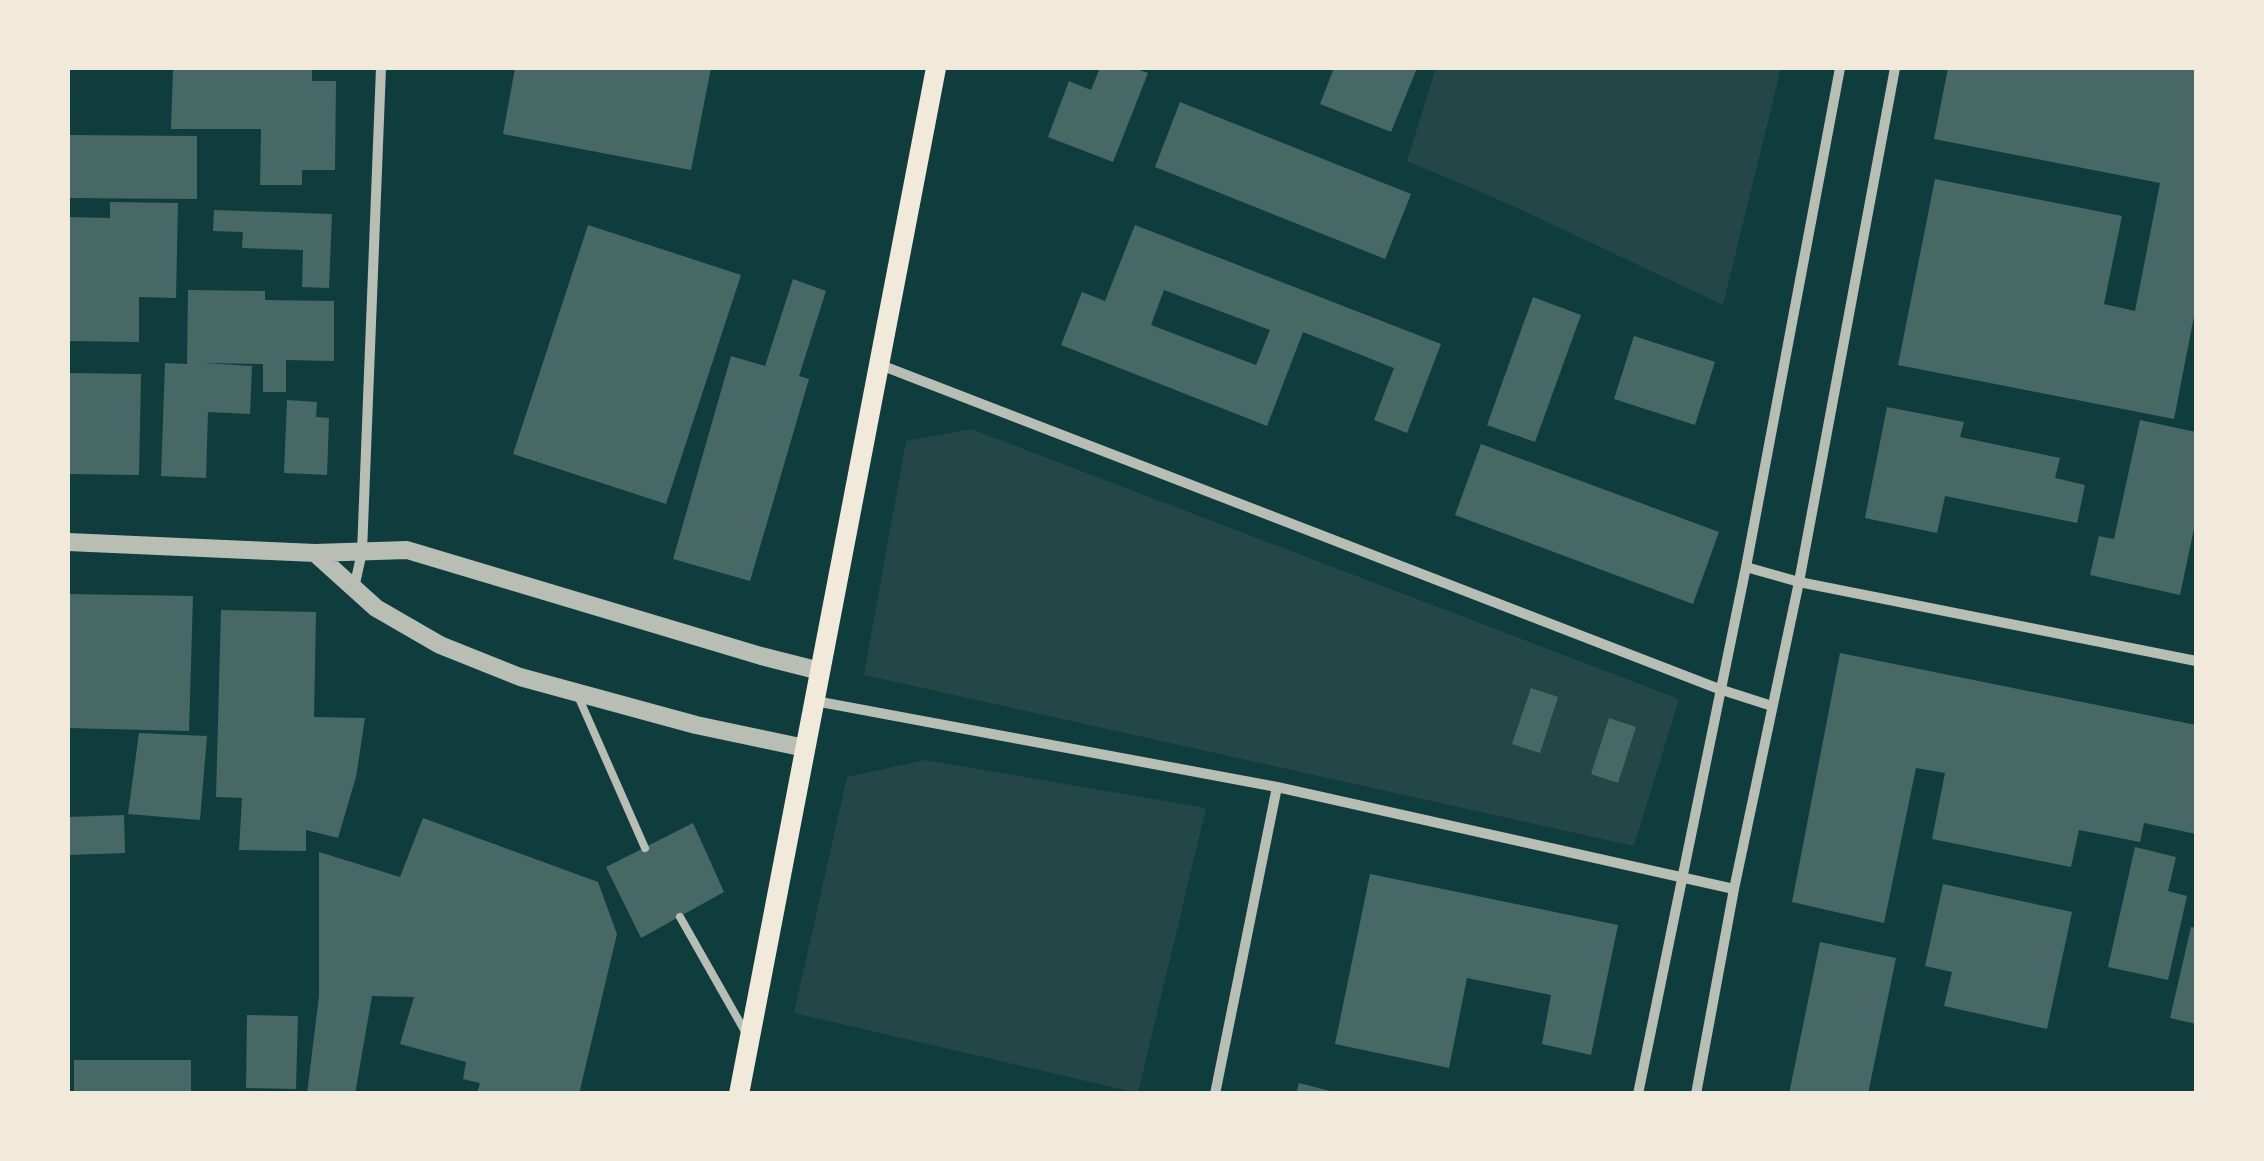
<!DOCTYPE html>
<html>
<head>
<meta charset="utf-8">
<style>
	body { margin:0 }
	#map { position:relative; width:2264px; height:1161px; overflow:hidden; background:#0f3d3e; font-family:Ubuntu,sans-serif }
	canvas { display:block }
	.frame { position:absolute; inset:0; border:70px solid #f1e9da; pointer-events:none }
</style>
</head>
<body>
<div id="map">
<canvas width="2264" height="1161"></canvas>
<div class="frame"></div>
</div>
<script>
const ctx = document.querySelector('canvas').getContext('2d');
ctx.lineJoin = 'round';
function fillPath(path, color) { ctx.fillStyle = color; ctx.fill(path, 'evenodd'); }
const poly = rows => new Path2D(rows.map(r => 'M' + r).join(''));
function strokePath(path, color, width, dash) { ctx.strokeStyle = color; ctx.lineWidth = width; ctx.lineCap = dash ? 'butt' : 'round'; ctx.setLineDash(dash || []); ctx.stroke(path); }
fillPath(poly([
	[1436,68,1781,68,1723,305,1509,204,1407,161],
	[971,429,1679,699,1634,846,864,675,906,441],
	[925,760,1206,808,1138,1093,794,1013,847,777]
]), '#244646');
fillPath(poly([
	[312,68,312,81,336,81,335,170,302,170,302,185,260,185,261,129,171,129,173,69],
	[515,68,711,68,691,170,503,134],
	[1100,68,1133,68,1148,73,1113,162,1048,137,1069,81,1091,90],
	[1334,68,1417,68,1391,132,1320,104],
	[1948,68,2196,68,2196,306,2174,419,1898,365,1935,179,2122,216,2104,304,2135,311,2160,183,1934,139],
	[1180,102,1411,194,1385,259,1155,167],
	[68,135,197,136,197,199,68,198],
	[110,202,178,203,176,298,139,297,139,342,68,341,68,217,110,218],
	[214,210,332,214,329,288,302,287,303,250,242,248,243,232,213,231],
	[588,225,741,275,666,504,513,454],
	[1135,225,1441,344,1407,433,1374,420,1394,368,1303,332,1267,426,1061,345,1082,292,1105,301],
	[1164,290,1270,330,1256,365,1151,325],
	[793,279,826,291,799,376,809,379,750,581,673,559,731,356,765,366],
	[188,290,265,291,265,300,334,301,334,361,286,360,286,392,263,392,263,364,203,363,252,366,250,414,208,412,206,478,161,476,165,363,187,364],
	[1533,297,1581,315,1535,442,1487,425],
	[1634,336,1715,362,1695,425,1614,399],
	[68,373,141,374,139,475,68,474],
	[287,400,317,402,316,417,329,418,327,475,284,473],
	[1887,407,1964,422,1960,437,2060,458,2055,478,2085,485,2077,523,1945,496,1937,533,1865,518],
	[2140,420,2196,432,2196,519,2180,595,2090,575,2099,536,2114,539],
	[1481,444,1719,532,1693,604,1455,515],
	[68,594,193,596,189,731,68,728],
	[221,610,316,612,314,717,365,718,356,777,338,838,306,830,306,851,239,850,242,798,216,797],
	[1840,653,2196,725,2196,834,2144,823,2140,842,2079,830,2071,867,1932,839,1945,773,1916,768,1884,923,1792,902],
	[1531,688,1558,697,1540,753,1512,744],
	[1609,718,1636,727,1618,783,1591,774],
	[139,733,207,736,200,820,128,814],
	[124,815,125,853,68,855,68,817],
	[423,818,598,882,617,934,579,1094,477,1094,480,1083,463,1079,466,1062,400,1044,414,997,372,996,355,1094,307,1094,319,996,319,852,400,877],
	[693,823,724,892,641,938,606,867],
	[2135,847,2176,857,2168,891,2187,896,2168,980,2108,967],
	[1370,874,1618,925,1591,1055,1542,1044,1551,995,1467,978,1449,1068,1335,1044],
	[1943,884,2072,912,2047,1029,1944,1006,1952,972,1925,966],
	[2191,927,2196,928,2196,1024,2170,1018],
	[1820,942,1896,958,1868,1094,1789,1094],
	[247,1015,298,1016,296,1089,246,1088],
	[74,1060,191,1060,191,1094,74,1094],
	[1299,1083,1334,1092,1334,1094,1296,1094]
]), '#486865');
strokePath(poly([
	[578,696,645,848],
	[680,917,747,1035]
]), '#b8beb3', 8);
strokePath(poly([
	[878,364,1719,689,1772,706],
	[1746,567,1799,582,2196,661],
	[354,588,362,552,381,68],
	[815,701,1277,787,1734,889],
	[1215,1094,1277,787],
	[1638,1094,1746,567,1840,68],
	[1696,1094,1734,889,1799,582,1895,68]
]), '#b8beb3', 10);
strokePath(poly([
	[68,542,315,553,407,550,761,656,820,671],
	[315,553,376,608,440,645,520,677,696,725,805,748]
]), '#b8beb3', 18);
strokePath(poly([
	[739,1094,936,68]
]), '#f1e9da', 20);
</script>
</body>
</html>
